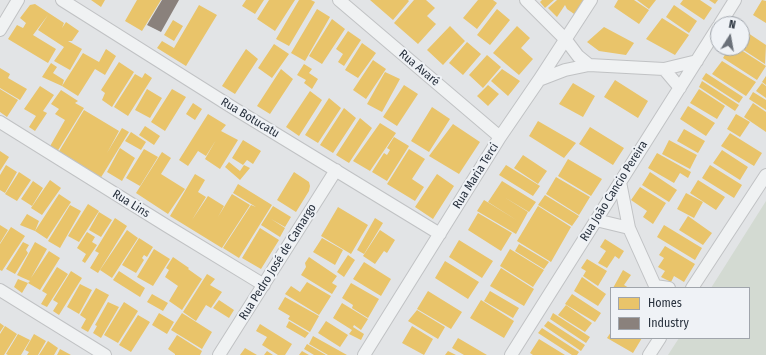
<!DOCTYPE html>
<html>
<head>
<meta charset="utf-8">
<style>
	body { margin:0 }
	#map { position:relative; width:766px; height:355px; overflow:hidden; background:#e2e4e6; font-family:"Fira Sans Condensed",sans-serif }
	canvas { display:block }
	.legend { position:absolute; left:610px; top:287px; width:140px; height:52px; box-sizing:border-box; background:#eff2f6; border:1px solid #a0a5ac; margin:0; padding:5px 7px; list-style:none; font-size:12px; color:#29323e }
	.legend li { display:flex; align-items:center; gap:8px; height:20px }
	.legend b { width:20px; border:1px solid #a0a5ac }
	.north { position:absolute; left:710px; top:16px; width:40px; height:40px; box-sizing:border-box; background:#eff2f6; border:1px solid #a0a5ac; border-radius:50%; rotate:11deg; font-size:11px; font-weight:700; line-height:16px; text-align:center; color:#29323e }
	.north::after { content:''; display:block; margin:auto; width:14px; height:18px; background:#6a7079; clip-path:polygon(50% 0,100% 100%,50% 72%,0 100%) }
</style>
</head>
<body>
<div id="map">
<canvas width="766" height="355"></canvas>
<ul class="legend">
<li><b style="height:11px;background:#e9c46a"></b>Homes</li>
<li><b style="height:11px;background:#8a817c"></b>Industry</li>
</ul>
<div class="north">N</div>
</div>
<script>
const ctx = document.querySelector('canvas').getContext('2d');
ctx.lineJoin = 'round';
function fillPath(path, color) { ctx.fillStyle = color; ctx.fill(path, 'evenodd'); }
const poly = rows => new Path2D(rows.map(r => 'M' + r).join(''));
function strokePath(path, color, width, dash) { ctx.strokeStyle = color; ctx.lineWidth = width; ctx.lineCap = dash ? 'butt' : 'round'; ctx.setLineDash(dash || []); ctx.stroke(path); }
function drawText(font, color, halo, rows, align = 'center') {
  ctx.font = font + ' "Fira Sans Condensed",sans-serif'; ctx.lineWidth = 4; ctx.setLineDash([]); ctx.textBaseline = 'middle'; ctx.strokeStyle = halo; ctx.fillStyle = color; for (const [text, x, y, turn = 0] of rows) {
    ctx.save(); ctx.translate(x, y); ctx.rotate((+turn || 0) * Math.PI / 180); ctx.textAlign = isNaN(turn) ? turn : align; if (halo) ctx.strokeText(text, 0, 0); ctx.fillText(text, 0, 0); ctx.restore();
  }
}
fillPath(poly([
	[766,201,766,355,668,355,679,338,749,338,749,288,711,288]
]), '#d3dad2');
fillPath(poly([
	[91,0,105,0,101,7],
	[137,0,161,0,142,31,125,21],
	[246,0,264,0,255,14,242,6],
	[269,0,295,0,275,31,257,19],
	[299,0,311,0,315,2,289,46,276,39],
	[370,0,408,0,409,1,393,20],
	[414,0,426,0,435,8,427,16,436,24,418,44,394,23],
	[478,0,493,0,497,3,477,29,463,18],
	[542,0,554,0,545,8,540,2],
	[557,0,588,0,577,16,567,9,565,5,557,17,548,8],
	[618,0,634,0,649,10,639,24,614,7],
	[637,0,656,0,649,9],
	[683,0,700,0,712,8,704,20,680,4],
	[709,0,718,0,715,4],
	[762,0,766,1,766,23,753,15],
	[35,4,64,23,62,28,66,22,79,31,72,41,68,41,82,49,70,70,54,61,64,47,38,30,48,15,33,35,56,49,48,63,8,39,17,25,23,28,26,23,20,18,30,5],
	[199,5,217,15,186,66,157,48,162,41,174,48],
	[674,5,697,21,689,33,666,17],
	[317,9,330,17,305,61,291,53],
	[497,9,510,20,490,45,477,35],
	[662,18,689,35,675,55,646,39],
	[332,19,345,29,322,64,309,56],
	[173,20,183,26,174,41,164,35],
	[450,26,465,41,443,65,427,50],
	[517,26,530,38,521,48,533,59,519,75,493,53],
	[604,27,634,43,626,55,599,51,587,42],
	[742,29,766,45,765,64,742,49],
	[348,31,361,40,344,66,338,62,343,54,336,49],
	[467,42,481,54,463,75,449,63],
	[362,43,376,53,358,78,345,70],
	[274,44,289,54,272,78,258,68],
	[729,48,738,48,766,66,757,80,723,58],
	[106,49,116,56,105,75,95,69,78,96,62,86,83,53,99,62],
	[246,49,258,59,235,94,222,86],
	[487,55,501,67,483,88,469,75],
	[373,60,386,69,366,99,353,90],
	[722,61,756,82,746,96,712,74],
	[119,62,134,72,112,107,102,100,105,93,101,90],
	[51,63,57,67,53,73,64,80,62,86,42,77],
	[304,64,312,69,309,73,318,79,312,89,304,83,306,80,297,75],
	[0,68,10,74,8,78,27,89,20,100,0,88],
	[281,69,293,79,270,114,257,106],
	[502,69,520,81,508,96,491,81],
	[385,72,400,79,382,112,367,104],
	[145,73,152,78,128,116,114,107,135,74,142,78],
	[706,73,743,97,739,103,702,79],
	[766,76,766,85,762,82],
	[615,80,648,101,638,118,604,97],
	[702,81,739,105,735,111,699,87],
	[573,83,595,96,583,117,559,104],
	[762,83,766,86,766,98,756,91],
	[404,85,418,94,397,126,383,117],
	[488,85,499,94,488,106,477,96],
	[40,86,54,95,43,111,47,113,35,131,29,127,36,116,24,109],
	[0,89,18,100,7,117,0,112],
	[147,89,162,98,150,118,135,110],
	[172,89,186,97,165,131,151,122],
	[699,89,725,106,717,119,690,103],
	[61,90,78,101,75,103,84,108,57,152,49,148,65,120,55,114,59,109,51,104],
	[310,91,322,100,299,136,286,127],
	[753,92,766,100,766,110,749,99],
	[329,98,341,108,318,143,305,135],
	[193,103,202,109,195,120,186,114],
	[753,103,766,112,766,132,744,117],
	[688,106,715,123,706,136,680,119],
	[432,107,450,119,429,152,411,141],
	[344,108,356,118,333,153,320,145],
	[84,110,119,131,107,153,122,128,129,132,100,179,58,153],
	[208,114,226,125,221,131,238,140,220,169,205,159,216,140,206,156,198,151,188,166,179,160],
	[736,114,750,122,740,137,727,129],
	[360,118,372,128,349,163,336,155],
	[538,121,576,143,564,158,529,136],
	[380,123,396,133,370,171,353,161],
	[453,124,480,142,459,174,429,156],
	[145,126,160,136,154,145,139,135],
	[590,127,624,148,613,165,579,144],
	[684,129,705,141,698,153,677,141],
	[131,132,146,142,141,150,125,141],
	[730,133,762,153,754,166,721,146],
	[394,137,409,146,387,181,372,172,384,153,387,155,390,150,387,148],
	[243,140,261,151,253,164,247,160,243,165,232,158],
	[669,140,697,155,690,169,662,154],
	[120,148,135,158,122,181,107,172],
	[144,149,158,157,140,186,126,178],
	[409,149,425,159,412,179,424,187,415,201,387,184],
	[722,150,748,167,740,180,713,163],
	[0,151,9,157,0,171],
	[162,152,171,158,161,174,185,189,168,214,136,193],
	[657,153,691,172,688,178,680,173,674,183,648,168],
	[523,155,547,171,538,184,514,168],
	[568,159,602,179,591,196,558,176],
	[229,162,240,171,244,165,250,168,240,180,225,167],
	[6,165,17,172,5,193,0,190,0,175],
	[506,165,540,186,533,196,499,175],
	[710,165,742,185,734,198,702,178],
	[19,172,31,180,17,201,5,194],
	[294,172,309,182,310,186,309,191,296,212,277,200],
	[650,172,677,190,669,202,642,185],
	[195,174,205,180,198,192,206,197,192,220,208,196,224,206,218,217,232,194,250,205,222,248,170,216],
	[437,174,454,186,433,219,415,207],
	[556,177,590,197,579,215,546,194],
	[50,180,61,188,42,215,31,208],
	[698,180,725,197,716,210,690,193],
	[33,181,43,188,32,206,21,199],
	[502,181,536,202,529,212,504,197,528,212,516,234,477,211,484,200,518,221,488,202],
	[238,184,272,205,239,258,223,248,251,205,256,207,233,193],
	[640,187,666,203,653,224,643,217,647,211,631,200],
	[686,193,703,202,694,218,677,209],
	[59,194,71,202,47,239,35,231],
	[545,195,579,216,572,226,538,205],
	[88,204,99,211,79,242,68,236],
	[70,205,81,211,60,248,48,241],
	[273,206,291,217,285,227,271,219,285,228,280,237,261,225],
	[538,206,571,227,551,262,517,241],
	[338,207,368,225,351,254,321,236],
	[99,212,112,220,101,237,89,230],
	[478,213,512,233,501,251,468,230],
	[27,214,39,221,35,231,20,225],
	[688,216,712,233,703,245,679,230],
	[115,218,127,226,98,273,90,268,99,253,95,251],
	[375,218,383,223,364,254,357,250],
	[0,225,8,230,0,243],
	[664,225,702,248,695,260,657,237],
	[11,227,25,236,2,271,0,270,0,244],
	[260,228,279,240,261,269,242,258],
	[127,230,138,238,112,278,100,270],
	[380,230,395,240,387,253,384,251,375,264,363,256],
	[87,232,95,237,92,242,97,245,85,263,82,261,86,254,77,248],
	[139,238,153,247,147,257,144,255,142,258,144,260,136,273,122,265],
	[322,238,343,250,335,265,313,252],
	[605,239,624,251,619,259,615,256,607,268,598,263,606,251,600,247],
	[459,240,493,261,482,278,449,257],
	[23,242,29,245,26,250,28,253,15,274,6,269],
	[35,242,47,249,31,278,49,251,60,258,40,290,28,283,22,293,14,287,18,279,28,283,30,281,21,277,17,275],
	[519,244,549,262,544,269,515,251],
	[665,246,695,264,684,282,674,276,671,282,661,277,665,271,658,267,664,258,659,255],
	[154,249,170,259,153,286,137,277],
	[510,249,544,270,533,287,500,266],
	[348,255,355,260,344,277,337,272],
	[173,257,189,268,188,269,202,279,182,310,169,301,178,286,165,277,169,270,166,268],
	[309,257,337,276,332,283,337,286,332,294,301,275,306,267,305,263],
	[587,259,607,271,598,286,583,276,586,271,581,268],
	[445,261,479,282,468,299,435,278],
	[364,262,391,279,381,296,353,279],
	[57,267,68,274,47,307,41,304,47,294,42,291],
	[501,268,534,289,524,306,490,286],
	[623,270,631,275,624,285,629,288,613,288],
	[71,271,82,278,59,315,53,311,58,303,53,300],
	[119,271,145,288,140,297,113,280],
	[207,274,215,279,210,285,222,292,211,308,206,305,196,321,183,312],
	[582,277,606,294,598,306,574,291],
	[307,282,331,296,319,315,285,294,291,286,300,292],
	[351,283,379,299,368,318,352,308,353,305,342,298],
	[80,284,92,290,79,314,67,307],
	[96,288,109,295,88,332,81,328,86,319,80,315],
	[428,291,462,312,451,329,417,309],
	[490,291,519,308,513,318,484,301],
	[152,294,168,303,163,311,147,302],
	[572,294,601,313,595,322,565,304],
	[285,297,319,316,310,332,288,319,290,316,278,309],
	[219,300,234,310,229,318,213,308],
	[481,300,514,321,504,338,470,318],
	[108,302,119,307,101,338,93,333,97,326,95,325],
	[124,302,138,311,118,343,104,335],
	[342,303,368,319,361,330,354,325,353,327,364,334,361,340,349,334,352,330,333,318],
	[566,305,592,323,585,332,558,315],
	[417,310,445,327,438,339,408,321],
	[159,313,174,322,167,334,152,325],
	[182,313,212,332,202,349,171,330],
	[553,313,590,337,586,343,550,319],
	[138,315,150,322,131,352,119,345],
	[289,321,309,333,305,338,286,327],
	[326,321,348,335,340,347,318,333],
	[548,321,585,345,581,351,544,326],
	[0,323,4,326,0,332],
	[260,324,292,344,285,355,278,355,262,345,267,337,256,331],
	[5,326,17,334,4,355,0,355,0,334],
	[412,326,433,339,424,355,402,343],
	[542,328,579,352,577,355,572,355,538,333],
	[611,332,611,338,642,338,633,353,607,338],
	[18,334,30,340,21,355,8,355,6,354],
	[34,334,46,341,38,355,27,355,29,352,25,350],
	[177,335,202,351,200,355,175,355,175,354,168,349],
	[313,336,347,355,328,355,309,344],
	[458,338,487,355,464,355,452,348],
	[539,339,565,355,533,355,530,353],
	[48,341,58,348,54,355,39,355],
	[307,344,326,355,314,355,304,349],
	[245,348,257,355,240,355],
	[60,349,71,355,57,355],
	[267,351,273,355,264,355],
	[302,351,309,355,299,355],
	[448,351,456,355,445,355]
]), '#e9c46a');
fillPath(poly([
	[162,0,179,0,161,32,147,25]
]), '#8a817c');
const street = poly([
	[62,0,235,109,440,234],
	[339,0,500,137],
	[526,0,566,40,578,56,589,65,664,69,697,61],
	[720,24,735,0],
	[0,30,18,0],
	[664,69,680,88],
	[539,80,565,70,589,65],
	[0,122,167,226,264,285],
	[620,182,629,228,656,288],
	[596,220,629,228],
	[655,286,669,288],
	[692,288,766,175],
	[0,290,105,355],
	[219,355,336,170],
	[364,355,500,137,539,80,591,0],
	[511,355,718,27],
	[649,355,660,338]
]);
strokePath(street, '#c0c2c4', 14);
strokePath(street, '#f0f2f3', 12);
drawText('12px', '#29323e', '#eff2f6', [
	["Rua Avaré",419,68,40],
	["Rua Botucatu",250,118,31],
	["Rua Maria Terci",476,176,-58],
	["Rua João Cancio Pereira",614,191,-58],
	["Rua Lins",131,204,32],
	["Rua Pedro José de Camargo",278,262,-58]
]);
</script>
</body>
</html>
